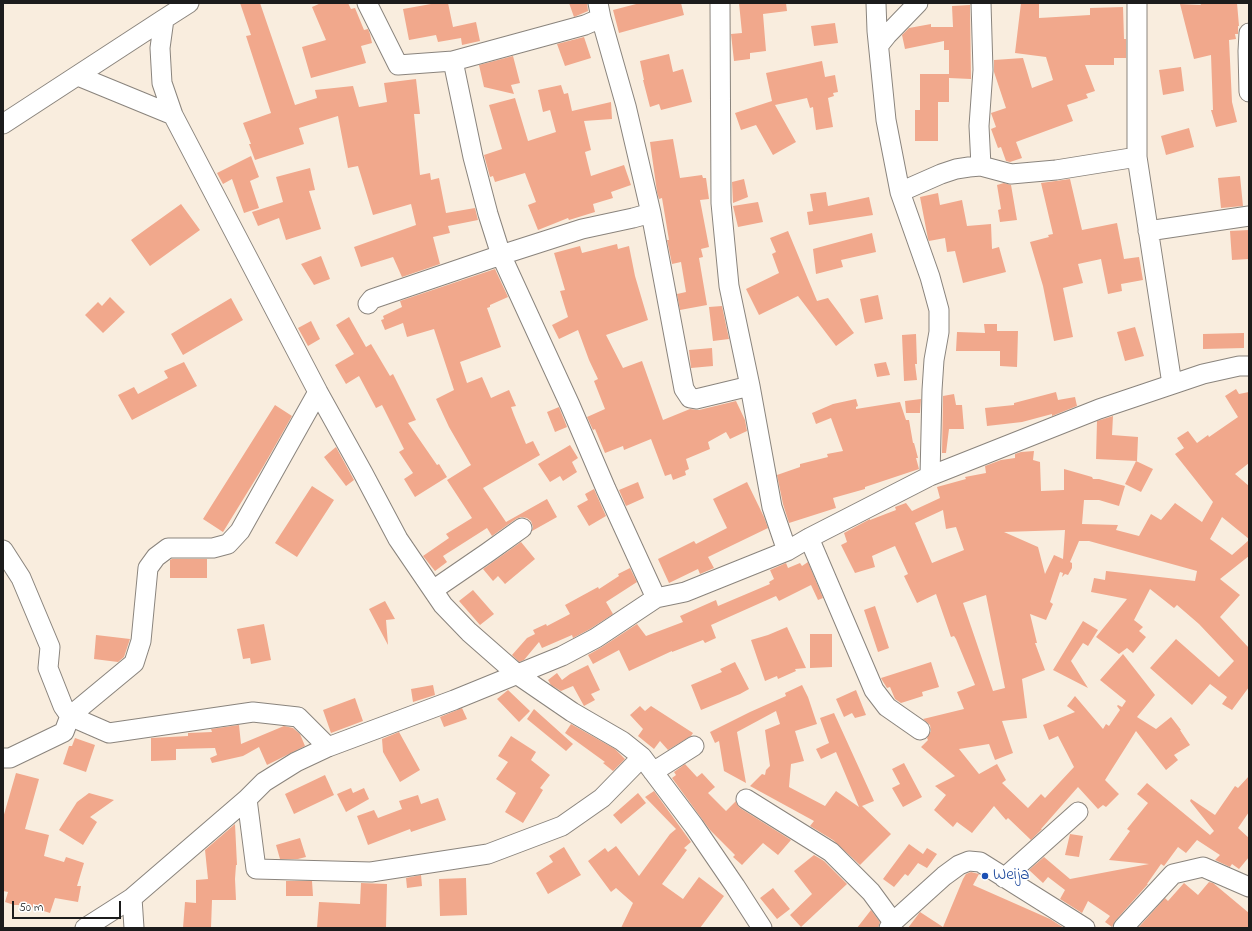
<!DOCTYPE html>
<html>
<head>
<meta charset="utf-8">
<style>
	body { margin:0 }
	#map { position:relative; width:1252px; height:931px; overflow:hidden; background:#f9edde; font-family:"Indie Flower",sans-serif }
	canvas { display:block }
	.frame { position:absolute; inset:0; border:4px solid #1c1c1c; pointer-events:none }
	.scale { position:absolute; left:12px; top:901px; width:109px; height:18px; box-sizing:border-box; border:2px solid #1c1c1c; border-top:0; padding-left:5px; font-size:12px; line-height:14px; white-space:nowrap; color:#1c1c1c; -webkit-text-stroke:3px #fff; paint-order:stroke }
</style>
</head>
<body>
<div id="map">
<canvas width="1252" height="931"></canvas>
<div class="frame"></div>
<div class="scale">50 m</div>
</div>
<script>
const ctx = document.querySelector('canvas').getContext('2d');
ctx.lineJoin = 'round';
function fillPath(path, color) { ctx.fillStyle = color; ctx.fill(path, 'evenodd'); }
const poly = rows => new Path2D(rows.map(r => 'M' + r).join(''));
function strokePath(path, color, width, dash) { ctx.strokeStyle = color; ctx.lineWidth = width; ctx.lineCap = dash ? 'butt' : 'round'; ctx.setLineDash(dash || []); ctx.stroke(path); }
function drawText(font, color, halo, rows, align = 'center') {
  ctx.font = font + ' "Indie Flower",sans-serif'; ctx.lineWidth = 3; ctx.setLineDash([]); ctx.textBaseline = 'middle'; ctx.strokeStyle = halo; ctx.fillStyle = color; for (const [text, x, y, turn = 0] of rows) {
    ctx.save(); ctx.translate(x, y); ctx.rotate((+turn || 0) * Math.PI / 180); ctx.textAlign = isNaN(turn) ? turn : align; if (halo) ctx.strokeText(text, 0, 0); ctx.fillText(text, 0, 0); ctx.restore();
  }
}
fillPath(poly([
	[240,3,260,3,295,105,317,98,315,90,353,86,359,107,387,102,384,83,416,79,420,114,414,114,420,175,430,173,431,180,439,178,446,213,475,208,478,220,448,226,450,233,433,237,440,264,402,277,393,257,361,267,354,247,416,225,411,204,373,215,358,166,348,168,338,116,299,128,304,144,255,160,249,144,251,144,243,123,271,113,246,36,251,35],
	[321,3,348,3,351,9,355,8,364,30,368,29,370,34,372,43,361,46,366,63,311,78,302,47,326,40,312,7],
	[430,3,448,3,453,27,476,22,480,41,462,45,461,38,438,42,436,35,409,40,403,9,431,4],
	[569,3,587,3,588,11,574,17],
	[640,3,681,3,684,15,619,33,613,10],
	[739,3,786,3,787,11,763,14,766,51,750,53,750,59,734,61,731,34,742,33],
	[1021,3,1039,3,1039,18,1090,15,1090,8,1123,7,1124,39,1126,39,1126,58,1114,58,1114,65,1085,65,1095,91,1086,94,1088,98,1067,105,1073,121,1016,142,1022,158,1010,162,1006,161,1001,147,998,148,991,129,996,127,991,113,1006,108,994,72,994,60,1023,58,1032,88,1053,80,1046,57,1015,53],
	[1200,3,1237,3,1239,26,1238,26,1238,34,1235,34,1236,39,1229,40,1232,102,1237,122,1216,127,1211,110,1213,110,1211,55,1194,59,1180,4,1201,5],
	[970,5,971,79,949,78,949,102,938,102,938,141,915,141,915,110,920,110,920,74,949,74,949,50,944,50,944,41,905,49,902,35,909,28,931,24,931,27,953,27,952,6],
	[835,23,838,43,814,46,811,26],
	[584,37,591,58,565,66,557,44],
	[669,54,673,72,683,69,692,102,661,110,659,104,650,107,643,80,644,80,640,61],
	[513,56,520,83,511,85,514,94,484,87,479,65],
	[822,61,825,77,835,75,838,92,833,93,834,96,828,98,833,127,816,130,813,107,810,108,807,98,775,105,796,142,773,155,756,125,741,130,735,113,772,101,766,73],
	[1181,67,1184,91,1163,95,1159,70],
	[561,85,564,94,568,93,572,111,611,102,612,119,584,121,591,150,585,152,591,176,624,165,631,185,611,192,613,198,593,204,595,212,569,220,568,218,538,230,528,205,536,202,525,173,495,182,493,176,490,177,484,155,502,149,489,105,515,98,528,141,556,132,550,110,543,112,538,90],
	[1189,128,1194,147,1166,155,1161,136],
	[673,139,680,178,702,175,703,178,706,178,709,199,700,200,709,247,701,249,703,257,699,258,707,305,680,310,677,294,686,292,681,262,672,264,667,240,669,240,662,198,659,199,657,192,650,142],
	[251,156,259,177,250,181,259,208,244,213,232,179,223,184,217,173],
	[310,168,315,190,309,191,321,229,286,240,279,218,258,226,252,212,283,202,276,177],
	[1240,176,1243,206,1221,208,1218,178],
	[744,179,748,197,733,203,732,182],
	[1070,179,1082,230,1117,223,1124,259,1139,257,1143,280,1121,284,1122,291,1108,294,1101,259,1078,264,1083,283,1063,288,1073,337,1054,341,1043,286,1030,242,1049,237,1048,235,1053,234,1041,183],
	[1004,183,1011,185,1017,220,1000,222,998,210,1001,209,997,185],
	[826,192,828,206,869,197,873,215,809,225,807,212,813,211,810,194],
	[938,193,940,205,962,200,967,226,991,224,992,249,999,247,1006,272,963,283,955,251,947,252,945,238,929,241,928,239,920,197],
	[758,202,763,222,738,227,733,206],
	[181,204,200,230,150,266,131,240],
	[1249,230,1249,259,1232,260,1230,231],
	[788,231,817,301,828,298,854,333,836,346,798,296,759,315,746,289,779,273,772,254,776,252,770,238],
	[872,233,876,252,841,260,843,267,816,274,813,249],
	[617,244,618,249,629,246,635,276,648,320,606,335,623,368,642,361,663,420,690,409,699,410,736,401,745,420,747,431,730,439,726,432,708,442,710,449,686,459,689,469,685,471,686,475,673,480,671,474,665,476,651,439,624,450,623,446,605,453,595,429,593,430,587,417,605,409,594,381,598,379,589,360,578,330,559,339,552,325,568,317,560,291,565,290,554,253,580,246,582,253],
	[321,256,330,279,314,285,301,264],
	[495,269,508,297,490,305,490,307,487,308,501,347,460,362,467,383,482,377,491,398,509,390,516,406,511,407,514,415,526,444,533,441,540,455,483,488,506,522,547,499,557,517,532,531,533,527,531,521,527,518,521,517,516,519,492,536,487,528,443,556,447,562,435,571,423,556,449,538,446,534,472,518,447,480,471,465,449,427,436,399,454,390,434,329,407,337,403,323,385,330,381,320,384,319,383,316,402,307,400,301],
	[878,295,883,319,865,323,860,299],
	[110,297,125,312,103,333,85,315,98,302,102,306],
	[231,298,243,320,183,355,171,334],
	[722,306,729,339,713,341,709,307],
	[349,317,366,347,371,344,390,376,393,374,416,420,408,423,437,465,439,464,447,477,415,497,404,479,413,473,399,452,404,449,382,405,376,408,359,376,346,384,335,365,354,354,336,325],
	[311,321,320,339,308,346,298,328],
	[984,324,997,324,997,331,1018,331,1017,367,1000,366,1000,351,956,351,957,332,985,333],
	[1135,327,1144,356,1125,361,1117,332],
	[1244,333,1244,348,1203,349,1203,334],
	[916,334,917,364,915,364,917,380,904,381,902,335],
	[712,348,713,366,691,368,689,350],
	[184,362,197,386,132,420,118,395,134,387,138,394,168,378,164,371],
	[886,362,890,375,877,377,874,364],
	[1236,389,1239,394,1249,392,1249,463,1235,474,1249,486,1249,539,1222,517,1210,539,1232,555,1249,540,1249,556,1220,579,1240,595,1220,617,1249,648,1249,687,1232,710,1222,704,1227,697,1210,684,1192,705,1150,668,1176,639,1219,677,1234,661,1199,624,1177,605,1174,608,1150,589,1134,620,1143,627,1139,631,1146,637,1133,653,1127,648,1119,654,1096,637,1127,599,1091,592,1094,578,1105,580,1106,571,1195,581,1197,571,1089,541,1079,541,1070,562,1072,563,1072,568,1068,575,1065,574,1062,577,1063,573,1060,572,1050,602,1053,604,1046,620,1030,614,1037,643,1035,643,1045,670,1022,679,1027,718,1002,721,1013,753,995,760,989,744,959,749,979,774,997,764,1006,780,1002,783,1028,808,1041,794,1045,798,1074,767,1058,736,1049,740,1043,725,1075,712,1067,706,1075,696,1103,729,1106,724,1109,726,1120,710,1117,706,1118,705,1122,707,1126,701,1100,680,1123,654,1155,695,1137,717,1156,729,1171,717,1181,730,1180,730,1190,745,1174,755,1178,760,1166,770,1136,731,1105,780,1119,794,1106,807,1103,805,1098,809,1078,787,1041,829,1042,829,1031,840,1008,818,1006,820,994,806,972,833,957,822,953,827,934,810,946,795,935,786,955,776,921,747,928,740,927,738,931,731,930,725,923,719,964,709,957,692,975,685,956,639,954,636,951,637,936,594,917,603,904,576,908,574,895,546,872,556,875,567,855,573,841,545,847,542,844,533,870,519,870,520,896,510,895,507,906,503,912,511,940,498,937,487,966,479,965,477,986,473,985,466,1001,460,1015,458,1015,454,1021,452,1034,451,1033,460,1040,462,1041,491,1064,490,1064,469,1092,477,1093,479,1099,479,1125,486,1119,506,1099,500,1084,500,1082,524,1118,525,1116,530,1139,536,1151,514,1161,520,1175,503,1202,522,1213,502,1175,454,1184,448,1177,438,1188,431,1197,443,1208,435,1209,437,1238,417,1225,396],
	[943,510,946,529,956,527,964,550,932,563,915,523],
	[1065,530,1063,559,1054,555,1045,574,1038,547,1004,532],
	[986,595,1005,688,993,691,963,603],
	[1056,392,1058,400,1075,397,1077,406,1052,416,1052,414,1022,422,987,426,985,408,1014,405,1014,403],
	[954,394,956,405,962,405,964,429,949,429,946,453,942,453,943,398,943,396],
	[856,399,858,406,856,407,856,409,900,402,906,420,909,420,913,443,914,443,918,458,916,458,919,469,865,487,865,489,833,498,836,508,789,523,783,504,777,475,800,467,800,464,828,457,827,454,843,451,831,418,816,424,812,413,833,404],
	[921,399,920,413,906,413,905,401],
	[275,405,292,416,263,467,223,532,203,519],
	[559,407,567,427,555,432,547,412],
	[1113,416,1112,435,1138,437,1137,461,1096,459,1097,421],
	[570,445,578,458,572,462,577,472,563,481,560,476,550,482,538,464],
	[336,447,354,480,346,486,324,457],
	[1136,461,1153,469,1141,492,1125,484],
	[638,482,644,498,626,506,619,490],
	[747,482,764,517,768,528,708,557,714,568,700,574,698,569,669,583,658,559,694,541,696,544,727,528,713,499],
	[312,486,334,500,297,557,275,543],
	[594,489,606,516,589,526,577,506,588,500,585,494],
	[521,542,535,559,505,584,498,576,493,581,483,569],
	[172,559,207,559,207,578,170,578,170,560],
	[808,562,823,598,818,600,811,585,779,601,776,596,711,625,716,638,705,643,703,640,672,652,672,651,629,671,619,650,593,664,588,655,602,647,637,624,646,636,683,622,680,616,716,600,718,606,770,584,769,582,774,579,770,570,786,563,788,568,800,563,802,566],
	[630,568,637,582,606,602,613,614,590,629,573,638,572,635,542,648,539,642,524,660,519,662,512,655,527,638,535,634,533,630,546,624,547,626,570,614,565,605,598,587,599,589,619,576,618,574],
	[473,590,494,614,480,625,459,601],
	[385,601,395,619,386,620,388,645,369,609],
	[875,606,889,648,878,652,864,610],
	[1083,621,1098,630,1088,646,1083,643,1071,661,1088,688,1053,670],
	[264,624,271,660,251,664,250,658,243,659,237,629],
	[787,627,806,668,795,669,796,671,778,679,777,676,765,681,751,640,768,635],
	[810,634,832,634,832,667,810,668],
	[96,635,130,639,124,657,118,662,94,659],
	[735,662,749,689,740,694,701,710,691,685,722,672,720,669],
	[931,662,939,687,922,692,923,696,901,703,895,699,890,687,887,688,882,680,881,678],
	[588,665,600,690,591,694,595,700,584,706,573,686,561,691,551,685,548,680,557,673,562,680,570,674],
	[433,685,435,695,413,702,411,689],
	[802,685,808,697,817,724,795,731,804,761,791,764,789,787,825,806,836,791,859,807,836,752,821,759,816,749,829,743,820,718,834,713,874,801,862,806,891,834,860,865,833,840,810,826,814,821,750,786,762,774,765,775,766,770,770,766,765,730,780,724,776,711,737,732,746,783,724,771,719,741,715,743,710,732,750,712,786,696,785,693],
	[508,690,530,711,519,722,497,699],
	[856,690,866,715,855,718,852,713,844,717,836,699],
	[355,698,363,721,331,733,323,710],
	[640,706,645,711,651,706,693,733,691,736,668,750,660,741,654,749,638,736,643,729,630,715],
	[462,708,467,719,444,727,440,717],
	[534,709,573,744,566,751,527,719],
	[571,724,615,749,625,759,613,771,603,763,605,762,565,733],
	[239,725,241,744,284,726,293,728,300,734,305,746,267,765,259,747,243,756,212,763,210,758,217,755,215,748,176,749,176,760,151,761,151,738,188,736,188,733,212,732,211,729],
	[399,732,420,770,400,782,383,752,382,739],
	[511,736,536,752,531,760,550,775,540,788,543,790,523,823,505,812,516,793,496,779,508,762,498,756],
	[75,738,95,745,86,772,63,764,69,746,72,746],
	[904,763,922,797,903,807,892,788,900,784,892,769],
	[685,764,697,777,702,773,715,787,708,793,726,811,736,801,737,804,740,808,791,840,778,855,763,843,742,865,733,857,735,855,710,830,672,778,676,775,674,772],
	[16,773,39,779,25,829,49,835,44,856,64,862,66,857,84,863,77,886,81,886,78,902,55,898,50,913,19,903,19,905,14,905,5,902,8,892,3,891,3,818],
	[325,775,334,795,294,814,285,794],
	[1249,776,1249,812,1238,828,1249,838,1249,857,1239,869,1232,864,1230,867,1215,860,1220,855,1197,840,1186,853,1178,847,1164,866,1161,864,1147,884,1148,884,1115,921,1112,927,1105,922,1110,916,1088,901,1082,913,1060,899,1065,890,1048,877,1043,883,1029,870,1044,857,1070,879,1149,864,1109,860,1130,831,1127,829,1148,803,1137,794,1147,783,1210,835,1214,831,1190,801,1191,799,1215,815,1235,786,1238,788],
	[351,788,353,793,364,788,369,799,346,812,337,794],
	[654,791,691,842,684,848,687,850,662,884,683,899,699,877,724,896,700,928,621,928,633,903,616,888,611,892,588,861,605,848,608,852,616,846,639,876,670,834,676,829,645,797],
	[89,793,114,800,90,817,97,822,83,845,59,830,77,802],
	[638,793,646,803,621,824,613,815],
	[418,795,421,804,438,798,446,820,411,832,410,829,368,845,357,816,374,810,378,818,402,809,399,801],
	[235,824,237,865,236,865,235,879,236,900,212,900,211,928,183,928,185,902,196,903,196,880,208,879,205,850],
	[1070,834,1083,836,1079,857,1065,855],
	[300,838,306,857,298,859,280,859,276,845],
	[909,844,923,854,927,848,937,854,927,868,918,863,908,876,905,874,894,887,883,879],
	[564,847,581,875,548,894,536,873,553,862,549,856],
	[814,855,824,861,847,884,801,927,790,915,812,894,794,871],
	[971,872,979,874,973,885,1050,919,1064,928,908,928,920,912,943,927,963,879,966,874],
	[421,875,422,886,407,888,406,878],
	[466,878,467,915,440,916,439,879],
	[286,881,312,881,313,896,286,896],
	[1209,882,1213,883,1249,913,1249,928,1138,928,1165,898,1168,901,1184,883,1198,895],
	[361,883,387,884,386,928,317,928,319,902,360,904],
	[773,888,790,909,777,919,760,898],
	[871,910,880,922,878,928,857,928]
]), '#f1a88c');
const minor = poly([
	[189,3,164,19,160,48,162,83,173,115,318,392,363,473,398,539,443,605,469,632,518,675,572,712,622,741,642,757,694,826,735,886,762,928],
	[367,3,398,65,453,61,585,25,601,18],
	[598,3,601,18,626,106,651,213,684,389,690,398,696,399,750,386],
	[720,3,721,203,729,286,750,386,772,507,787,551],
	[876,3,877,31,886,120,900,192,930,277,939,310,939,332,934,360,932,390,930,476],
	[981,3,983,70,979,126,981,166],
	[1137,3,1137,157,1172,384],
	[1249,33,1248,51,1249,92],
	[879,45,887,35,918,3],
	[453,61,473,157,488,214,501,255,570,405,606,489,656,598],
	[78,76,173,115],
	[3,124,164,19],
	[900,192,941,174,956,169,969,167,981,166,1011,174,1056,170,1137,157],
	[1148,231,1249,216],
	[368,304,372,299,501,255,582,229,633,218,651,213],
	[809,538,874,690,887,707,920,730],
	[3,550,21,578,50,647,48,668,63,706,70,716,109,733,253,712,298,717,328,747],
	[433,590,487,553,522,528],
	[3,758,10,758,64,732,70,716,134,663,141,641,148,568,156,557,168,548,213,548,228,544,240,531,318,392],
	[653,772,694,746],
	[247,799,256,869,371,872,488,854,562,826,602,798,642,757],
	[746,799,831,852,871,892,893,922],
	[1004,878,1078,812],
	[132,898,134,928],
	[85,928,132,898,247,799,264,782,296,762,328,747,454,700,562,656,596,638,656,598,685,592,787,551,809,538,930,476,1099,409,1203,374,1239,366,1249,366],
	[889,928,893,922,944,876,959,865,969,861,980,862,1085,928],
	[1123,928,1173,874,1203,867,1249,887]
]);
strokePath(minor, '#8a847d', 21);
strokePath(minor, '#fff', 19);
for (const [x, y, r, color] of [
	[985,876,4,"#1a4fb4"]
]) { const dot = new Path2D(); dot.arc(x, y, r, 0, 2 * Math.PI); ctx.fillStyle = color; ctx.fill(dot); strokePath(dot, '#fff', 1.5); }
drawText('17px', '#164399', '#fff', [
	["Weija",993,876]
], 'left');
</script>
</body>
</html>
